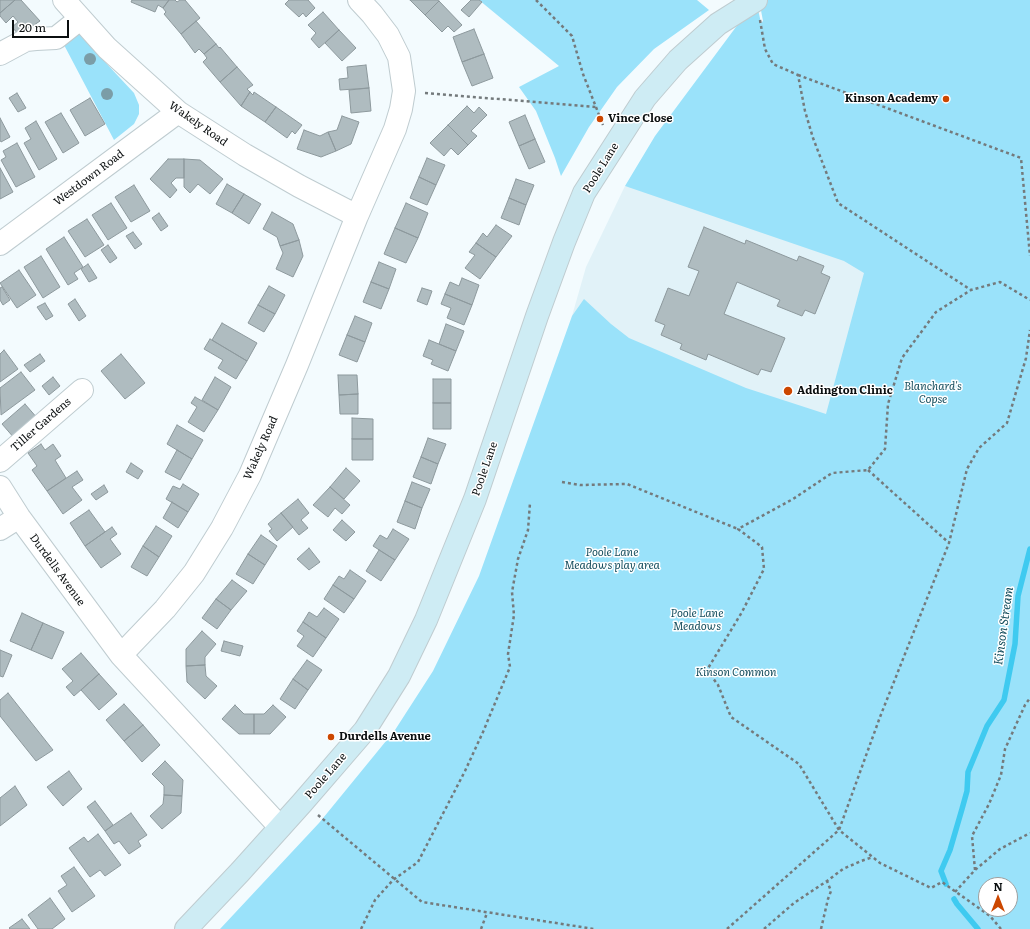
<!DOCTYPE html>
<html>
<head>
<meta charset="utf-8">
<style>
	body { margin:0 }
	#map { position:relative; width:1030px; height:929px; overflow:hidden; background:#f3fbfe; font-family:Literata,serif }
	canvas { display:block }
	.north { position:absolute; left:978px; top:877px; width:40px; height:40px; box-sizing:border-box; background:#fff; border:1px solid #9d9f9f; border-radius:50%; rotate:0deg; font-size:11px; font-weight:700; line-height:16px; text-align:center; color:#0b0f10 }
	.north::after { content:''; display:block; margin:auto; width:14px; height:18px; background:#cc4700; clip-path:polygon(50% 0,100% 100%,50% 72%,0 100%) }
	.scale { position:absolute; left:12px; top:20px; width:57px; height:18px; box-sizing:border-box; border:2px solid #0b0f10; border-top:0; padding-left:5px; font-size:12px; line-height:14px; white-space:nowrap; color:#0b0f10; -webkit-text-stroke:3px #fff; paint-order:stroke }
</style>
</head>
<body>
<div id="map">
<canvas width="1030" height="929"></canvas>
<div class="north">N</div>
<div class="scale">20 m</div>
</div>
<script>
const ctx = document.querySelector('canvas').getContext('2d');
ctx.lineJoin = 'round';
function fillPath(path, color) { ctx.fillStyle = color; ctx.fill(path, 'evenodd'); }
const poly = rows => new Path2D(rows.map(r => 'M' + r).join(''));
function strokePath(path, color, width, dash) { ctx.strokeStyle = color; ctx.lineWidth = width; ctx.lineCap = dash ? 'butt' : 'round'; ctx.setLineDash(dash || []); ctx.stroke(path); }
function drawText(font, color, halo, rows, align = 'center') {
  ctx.font = font + ' Literata,serif'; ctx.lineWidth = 3; ctx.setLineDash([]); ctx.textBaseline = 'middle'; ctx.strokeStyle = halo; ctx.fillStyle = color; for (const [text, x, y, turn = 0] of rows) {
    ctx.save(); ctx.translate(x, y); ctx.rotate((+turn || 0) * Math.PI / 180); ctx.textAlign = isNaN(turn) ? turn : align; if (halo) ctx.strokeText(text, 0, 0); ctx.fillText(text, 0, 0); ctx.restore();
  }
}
fillPath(poly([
	[625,186,890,245,835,437,572,316,586,267]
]), '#e1f2f8');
fillPath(poly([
	[479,0,697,0,709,10,654,49,617,87,589,127,561,176,555,158,536,111,519,87,559,66],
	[756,0,761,23,763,21,759,0,1030,0,1030,929,220,929,319,823,395,730,433,671,479,576,572,316,584,299,611,324,629,338,746,388,826,414,864,273,844,261,625,186,655,136],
	[986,885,1010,885,1010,909,986,909],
	[77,32,134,93,139,105,139,114,134,124,114,140,63,43]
]), '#9ae2fa');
strokePath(poly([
	[946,884,941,871,950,850,962,809,967,791,968,772,987,726,1004,700,1015,644,1018,596,1030,549],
	[954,899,957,904,978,929]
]), '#3fcaf0', 5.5);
const building = poly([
	[0,0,15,0,0,13,0,0],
	[15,0,21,0,40,21,19,35,12,27,18,22,13,16,6,23,0,16,0,13,15,0],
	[132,0,169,0,163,8,158,5,155,12,131,2,132,0],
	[169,0,175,0,177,2,180,0,185,0,200,18,181,34,164,14,166,12,163,8,169,0],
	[289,0,308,0,315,8,306,17,303,13,299,17,285,4,289,0],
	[410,0,437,0,439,1,425,15,410,0],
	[471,0,479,0,482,2,469,17,461,10,471,0],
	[439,1,462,25,454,32,448,26,442,32,425,15,439,1],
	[323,12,339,30,319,48,311,39,316,33,308,25,323,12],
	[196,21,216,44,204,54,199,49,195,53,181,34,196,21],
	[474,29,484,54,462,62,453,37,474,29],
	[339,30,356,48,342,61,325,43,339,30],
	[216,44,219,48,220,47,237,67,220,82,203,62,207,58,204,54,216,44],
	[484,54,493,78,472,86,462,62,484,54],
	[366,65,369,88,340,90,339,79,348,78,347,67,366,65],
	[237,67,253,85,247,89,250,92,241,106,220,82,237,67],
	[369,88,371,111,351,113,349,90,369,88],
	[250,92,253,95,254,92,276,107,265,122,241,106,250,92],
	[17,93,26,108,18,112,9,98,17,93],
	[90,98,105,124,85,136,70,110,90,98],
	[467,106,474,113,479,107,487,115,471,131,477,136,468,145,448,125,467,106],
	[276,107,302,125,295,134,292,131,287,138,265,122,276,107],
	[61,113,79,143,63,153,45,122,61,113],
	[525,115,535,139,519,146,509,122,525,115],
	[342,116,359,122,351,144,336,151,328,132,337,130,342,116],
	[0,118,10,137,1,142,0,140,0,118],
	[36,121,57,159,39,170,24,143,31,139,25,128,36,121],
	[448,125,468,145,458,155,451,148,444,156,430,143,448,125],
	[304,130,320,136,328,132,336,151,321,157,297,149,304,130],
	[535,139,545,162,529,169,519,146,535,139],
	[17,143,35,177,16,187,1,160,6,157,3,151,17,143],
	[427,158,445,165,436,185,419,177,427,158],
	[168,159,184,159,184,178,176,178,171,183,177,190,170,198,150,179,168,159],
	[184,159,200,160,223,179,210,194,198,184,190,193,184,187,184,159],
	[0,168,13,192,0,199,0,168],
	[419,177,436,185,427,205,410,198,419,177],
	[516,179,534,185,526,205,509,198,516,179],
	[227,184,244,194,232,213,216,204,227,184],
	[134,185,150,211,131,222,115,197,134,185],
	[244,194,261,204,249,224,232,213,244,194],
	[509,198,526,205,519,225,501,218,509,198],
	[111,203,127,228,108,240,92,215,111,203],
	[406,203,428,213,418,238,395,228,406,203],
	[272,212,293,224,299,240,280,246,277,237,263,229,272,212],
	[159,213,168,226,161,231,152,218,159,213],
	[87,219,104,245,85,257,68,231,87,219],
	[496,225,512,236,496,257,476,243,483,233,487,237,496,225],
	[704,227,745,244,746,240,797,261,799,256,824,266,821,273,830,277,815,314,805,310,802,316,777,306,780,300,737,282,724,314,785,338,771,372,761,369,758,375,708,354,706,360,680,349,682,344,661,335,665,325,655,321,668,288,689,296,699,271,688,267,704,227],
	[395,228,418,238,406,263,384,254,395,228],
	[133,232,142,244,135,249,126,236,133,232],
	[64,237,83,267,74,273,78,279,68,285,46,249,64,237],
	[299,240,303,256,293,277,276,269,283,253,280,246,299,240],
	[476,243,496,257,480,279,465,268,475,255,469,252,476,243],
	[108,245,117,258,110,263,101,250,108,245],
	[41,256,60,287,43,298,24,267,41,256],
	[379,262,396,269,389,289,371,282,379,262],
	[88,264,97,278,89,282,81,269,88,264],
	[19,270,36,295,17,308,0,283,19,270],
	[462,278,479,285,472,305,445,294,450,282,459,286,462,278],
	[371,282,389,289,381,309,363,302,371,282],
	[269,286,285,295,275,314,258,305,269,286],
	[2,287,10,300,3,305,0,300,0,288,2,287],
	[422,288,432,291,427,305,417,301,422,288],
	[445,294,472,305,464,325,447,318,451,308,441,304,445,294],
	[75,299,86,316,79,321,68,304,75,299],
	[45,303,53,316,46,320,37,307,45,303],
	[258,305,275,314,264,332,248,323,258,305],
	[355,316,372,323,365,342,347,335,355,316],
	[222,323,257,343,247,361,212,340,222,323],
	[446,324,464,331,456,351,439,344,446,324],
	[347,335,365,342,357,362,339,355,347,335],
	[210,339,247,361,236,379,218,368,223,360,204,349,210,339],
	[429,340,456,351,448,371,431,364,433,360,423,356,429,340],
	[4,350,18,369,0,382,0,354,4,350],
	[40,354,45,361,30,372,24,365,40,354],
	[121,354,145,383,125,399,101,371,121,354],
	[21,372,35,390,1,415,0,388,21,372],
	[338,375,357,375,358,394,339,395,338,375],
	[53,377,60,386,49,395,42,386,53,377],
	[215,377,231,387,218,410,202,400,215,377],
	[433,379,451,379,451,403,433,403,433,379],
	[358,394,358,414,340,414,339,395,358,394],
	[195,397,218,410,204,432,188,422,197,407,191,403,195,397],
	[433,403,451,403,451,429,433,429,433,403],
	[25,404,38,419,15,439,2,424,25,404],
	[352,418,373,419,373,439,352,439,352,418],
	[177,425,203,440,192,459,167,444,177,425],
	[428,438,446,444,438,464,421,457,428,438],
	[352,439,373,439,373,460,352,460,352,439],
	[41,444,45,450,53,444,61,456,55,460,66,478,47,491,32,470,37,466,28,453,41,444],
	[177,450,192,459,180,480,165,472,177,450],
	[421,457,438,464,431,484,413,477,421,457],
	[131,463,143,471,138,479,126,472,131,463],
	[346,468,360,481,344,499,330,487,346,468],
	[77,471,83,480,72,487,82,500,63,514,47,491,77,471],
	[412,482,430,489,422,508,405,501,412,482],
	[183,484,199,494,188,512,166,499,173,486,180,489,183,484],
	[104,485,108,492,96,500,91,494,104,485],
	[330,487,350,505,342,514,335,508,328,517,313,505,330,487],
	[298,499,309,513,301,520,308,528,299,535,281,513,298,499],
	[405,501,422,508,415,529,397,522,405,501],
	[172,502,188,512,178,528,163,518,172,502],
	[89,510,105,532,85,546,70,523,89,510],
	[281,513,293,527,277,541,269,531,272,529,268,524,281,513],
	[342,520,355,532,346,541,333,530,342,520],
	[156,526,172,536,159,557,143,546,156,526],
	[112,527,117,534,110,539,121,554,101,568,85,546,112,527],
	[393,529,409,539,395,560,373,546,380,535,387,539,393,529],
	[261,535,277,546,265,565,248,554,261,535],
	[143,546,159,557,147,576,131,567,143,546],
	[309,548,320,562,309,570,297,559,309,548],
	[379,550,395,560,381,581,366,571,379,550],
	[248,554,265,565,253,584,236,574,248,554],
	[350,570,366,581,354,599,333,585,339,576,344,579,350,570],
	[232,580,247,591,231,610,216,599,232,580],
	[333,585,354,599,344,613,324,599,333,585],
	[216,599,231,610,217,629,202,618,216,599],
	[324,608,339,619,326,638,303,622,309,612,317,617,324,608],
	[22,613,43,623,31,650,10,641,22,613],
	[303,622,326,638,313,657,297,646,304,636,297,631,303,622],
	[43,623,64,632,52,659,31,650,43,623],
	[202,631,216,644,205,657,205,665,186,666,186,649,202,631],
	[224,641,243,646,240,656,221,651,224,641],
	[0,650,12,655,3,677,0,676,0,650],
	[81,653,99,674,74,696,66,687,73,681,62,669,81,653],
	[307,660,322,670,308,690,293,679,307,660],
	[205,665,206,676,217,686,205,699,187,682,186,666,205,665],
	[99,674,117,694,99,710,81,690,99,674],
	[293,679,308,690,295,709,280,699,293,679],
	[8,693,53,750,36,761,0,716,0,700,8,693],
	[124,704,143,725,124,741,106,720,124,704],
	[235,705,244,714,254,714,254,734,239,734,222,719,235,705],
	[273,705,286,717,270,734,254,734,254,714,264,714,273,705],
	[143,725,160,745,142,762,124,741,143,725],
	[165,761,183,780,182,796,164,795,164,786,152,774,165,761],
	[69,771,82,789,63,806,47,787,69,771],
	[15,786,27,805,0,826,0,798,15,786],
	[164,795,182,796,181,813,162,829,150,816,163,804,164,795],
	[95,801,113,825,105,831,87,807,95,801],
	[131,813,147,835,138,841,141,846,129,854,119,841,114,844,105,831,131,813],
	[98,834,121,865,105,876,100,870,90,877,69,848,84,837,88,842,98,834],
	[74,867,95,896,72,912,58,891,67,885,61,876,74,867],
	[50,898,65,919,52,929,38,929,28,915,50,898],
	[22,919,30,929,10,929,9,928,22,919]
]);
fillPath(building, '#afbcc0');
strokePath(building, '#8d999d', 1);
const street = poly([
	[64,0,107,48,178,112,245,155,299,186,357,216],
	[0,54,26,40,36,39,56,38,80,19],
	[0,244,178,112],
	[0,461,82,390],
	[0,487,19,517,121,655,280,827],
	[0,529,19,517],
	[121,655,165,609,194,573,222,528,250,475,297,365,357,216,395,129,401,109,404,91,399,57,388,35,372,14,359,0]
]);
const secondary = poly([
	[186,929,240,872,302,803,365,730,399,676,426,620,475,499,537,316,564,242,584,193,645,98,678,60,718,24,756,0]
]);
strokePath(street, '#bfccd0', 24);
strokePath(secondary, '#bfccd0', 24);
strokePath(poly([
	[536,0,572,36,583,74,603,125],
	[760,20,765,49,773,64,798,75,805,111,813,138,838,203,971,290],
	[798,75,1021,158,1030,256],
	[425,93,596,107],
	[868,470,949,543,967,469,979,448,1007,423,1026,358,1030,330],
	[562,482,580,485,627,484,738,529],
	[318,815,422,902,594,929],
	[975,870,972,836,989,804,1001,775,1005,749,1025,705,1030,698],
	[955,892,975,870,1000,849,1030,833],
	[361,929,375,900,393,880,418,862,449,802,465,771,483,732,510,667,508,654,514,615,512,592,518,559,528,530,530,503],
	[481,929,487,913],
	[727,929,839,830,880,717,949,543],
	[764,929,794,903,827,881,843,869,861,861,873,857],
	[821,929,828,899,831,891,827,881],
	[1001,929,990,916,942,882,931,888,880,863,839,830,799,764,731,717,718,685,707,670,742,612,764,569,762,547,738,529,793,499,832,473,868,470,885,449,888,404,902,358,936,312,971,290,1000,282,1030,300]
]), '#747a7c', 2.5, [3, 3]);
strokePath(street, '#fff', 22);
strokePath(secondary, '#ceecf4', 22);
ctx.fillStyle = '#7b9da7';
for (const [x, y] of [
	[90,59],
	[107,94]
]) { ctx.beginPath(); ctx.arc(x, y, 6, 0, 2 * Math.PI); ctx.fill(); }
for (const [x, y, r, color] of [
	[946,99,4,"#cc4700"],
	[600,119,4,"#cc4700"],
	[788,391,5,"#cc4700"],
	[331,737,4,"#cc4700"]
]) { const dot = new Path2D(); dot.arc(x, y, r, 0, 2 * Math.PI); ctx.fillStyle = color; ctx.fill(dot); strokePath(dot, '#fff', 1.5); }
drawText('bold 11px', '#0b0f10', '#fff', [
	["Kinson Academy",938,99,"right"],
	["Vince Close",608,119],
	["Addington Clinic",797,391],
	["Durdells Avenue",339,737]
], 'left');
drawText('11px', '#0b0f10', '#fff', [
	["Wakely Road",198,124,35],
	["Poole Lane",601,168,-58],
	["Westdown Road",89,178,-37],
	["Tiller Gardens",41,425,-41],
	["Wakely Road",261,448,-66],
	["Poole Lane",485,469,-71],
	["Durdells Avenue",57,570,54],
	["Poole Lane",326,776,-49]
]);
drawText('italic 11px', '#185060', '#fff', [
	["Blanchard's",933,387],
	["Copse",933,400],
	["Poole Lane",612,553],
	["Meadows play area",612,566],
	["Poole Lane",697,614],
	["Meadows",697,627],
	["Kinson Common",736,673]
]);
drawText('italic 12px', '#134d5c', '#fff', [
	["Kinson Stream",1004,626,-82]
]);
</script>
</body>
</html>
